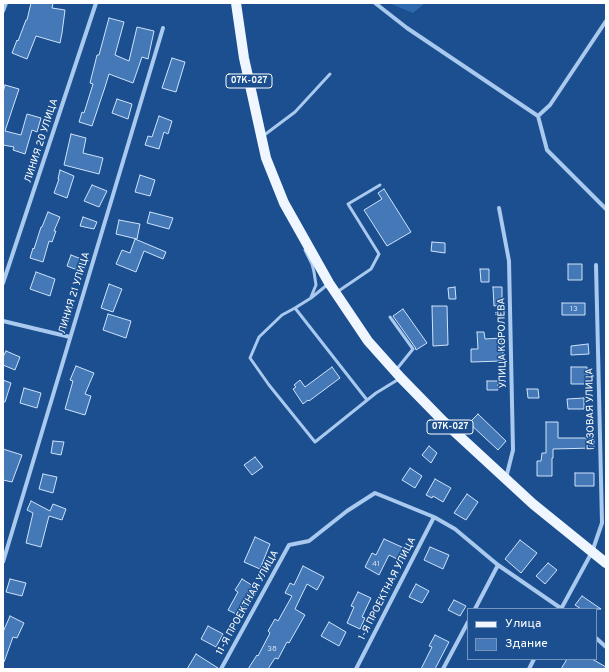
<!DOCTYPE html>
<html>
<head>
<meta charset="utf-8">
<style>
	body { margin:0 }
	#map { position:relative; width:609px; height:672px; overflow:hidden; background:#1b4f8f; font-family:Overpass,sans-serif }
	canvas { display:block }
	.frame { position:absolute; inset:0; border:4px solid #fff; pointer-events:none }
	.legend { position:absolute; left:467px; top:608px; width:130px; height:52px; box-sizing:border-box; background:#1b4f8f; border:1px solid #7695bc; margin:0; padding:5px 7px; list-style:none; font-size:12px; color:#fff }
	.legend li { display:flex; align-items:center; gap:8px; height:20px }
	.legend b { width:20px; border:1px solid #7695bc }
</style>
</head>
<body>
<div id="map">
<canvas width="609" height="672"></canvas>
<div class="frame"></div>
<ul class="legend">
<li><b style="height:5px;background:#f0f6ff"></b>Улица</li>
<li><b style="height:11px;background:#4478b7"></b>Здание</li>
</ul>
</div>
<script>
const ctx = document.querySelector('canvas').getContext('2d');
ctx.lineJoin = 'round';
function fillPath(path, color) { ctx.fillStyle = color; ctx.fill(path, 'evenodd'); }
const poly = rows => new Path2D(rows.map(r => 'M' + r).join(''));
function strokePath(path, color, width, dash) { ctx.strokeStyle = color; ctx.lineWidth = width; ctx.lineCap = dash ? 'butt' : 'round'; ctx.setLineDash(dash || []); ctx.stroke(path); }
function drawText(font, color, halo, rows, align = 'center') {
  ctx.font = font + ' Overpass,sans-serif'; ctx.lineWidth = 3; ctx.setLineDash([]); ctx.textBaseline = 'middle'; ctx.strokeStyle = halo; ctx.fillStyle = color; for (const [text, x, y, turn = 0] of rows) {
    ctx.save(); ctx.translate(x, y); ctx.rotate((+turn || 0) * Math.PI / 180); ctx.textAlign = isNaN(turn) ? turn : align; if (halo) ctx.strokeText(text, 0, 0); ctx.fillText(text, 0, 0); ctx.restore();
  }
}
fillPath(poly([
	[389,3,425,3,413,13]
]), '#2e69ad');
const building = poly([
	[31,3,53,3,52,8,65,10,62,33,60,43,36,36,27,59,12,53,17,40,18,41,26,20,27,20,31,3],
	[109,18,124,22,115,55,129,61,137,27,154,31,148,59,142,57,133,83,109,74,105,87,92,126,79,122,82,112,84,113,93,84,90,83,97,55,99,55,109,18],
	[172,58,185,62,176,92,162,88,172,58],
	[5,85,19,89,5,131,21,135,27,114,41,118,37,132,32,130,25,154,13,150,14,147,3,145,3,92,5,85],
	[117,99,132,104,128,119,112,113,117,99],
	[159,116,172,121,168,134,164,132,159,149,145,145,148,136,152,137,159,116],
	[71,134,86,138,83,153,103,158,99,174,64,165,71,134],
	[60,170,74,176,67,198,54,193,59,179,58,179,60,170],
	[140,175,155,180,150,196,135,192,140,175],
	[92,185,107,191,99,207,84,201,92,185],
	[384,189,411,232,387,246,364,210,382,199,378,193,384,189],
	[48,212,60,217,54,231,56,231,52,242,49,241,43,262,30,258,33,248,34,249,41,227,42,227,48,212],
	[150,212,173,218,169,229,147,223,150,212],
	[83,217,97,222,94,229,80,226,83,217],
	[119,220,140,224,137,239,116,234,119,220],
	[135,239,166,252,163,259,144,251,136,272,116,264,122,250,130,253,135,239],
	[432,242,445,243,445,253,431,251,432,242],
	[71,255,84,260,80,271,67,266,71,255],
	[568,264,582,264,582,280,568,280,568,264],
	[480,269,489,269,489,282,481,282,480,269],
	[36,272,55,279,50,296,30,289,36,272],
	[109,284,122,289,113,312,101,308,109,284],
	[455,287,456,299,449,299,448,288,455,287],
	[493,287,502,287,502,305,494,306,493,287],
	[562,303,585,303,585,315,562,315,562,303],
	[432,306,447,306,448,345,433,346,432,306],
	[403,309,427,343,416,350,415,347,393,316,403,309],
	[108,314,131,321,126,338,103,330,108,314],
	[477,332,484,332,485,339,501,338,502,349,503,349,503,361,471,362,471,349,478,349,477,332],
	[588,344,589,354,571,355,571,346,588,344],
	[6,351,20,357,15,370,3,365,3,357,6,351],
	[76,366,94,373,85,394,91,396,85,415,65,409,73,381,70,380,76,366],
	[332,367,340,378,309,401,308,400,303,404,293,389,296,387,294,385,300,380,305,387,332,367],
	[571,367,587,367,587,384,571,384,571,367],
	[3,380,11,383,5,402,3,402,3,380],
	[487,381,498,381,498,390,487,390,487,381],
	[24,388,41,393,37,408,20,403,24,388],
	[527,389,538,389,539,398,528,398,527,389],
	[584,398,584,409,568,409,567,399,584,398],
	[478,414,506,441,498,450,469,423,478,414],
	[546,422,558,422,558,438,594,438,594,448,553,449,553,458,552,458,552,476,537,476,537,461,541,461,542,453,546,453,546,422],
	[53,441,64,442,61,455,51,453,53,441],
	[429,446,437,453,431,463,422,455,429,446],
	[3,449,22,455,12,482,3,480,3,449],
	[255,457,263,467,252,475,244,465,255,457],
	[410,468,422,476,415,488,402,480,410,468],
	[575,473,594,473,594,486,575,486,575,473],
	[43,474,57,477,53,493,39,489,43,474],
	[435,479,451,488,443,502,433,496,432,498,426,495,435,479],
	[467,494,478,502,466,520,454,513,467,494],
	[31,501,50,511,53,504,66,509,62,520,49,516,41,547,26,543,33,513,27,510,31,501],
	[255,537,270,544,260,569,244,562,255,537],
	[384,539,404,548,399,560,389,555,379,575,365,567,372,553,376,555,384,539],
	[520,540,537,553,521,573,505,559,520,540],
	[430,547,449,555,443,569,424,560,430,547],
	[548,563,557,570,545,584,536,576,548,563],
	[303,566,324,577,317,590,307,584,295,609,305,615,289,643,287,642,278,659,275,658,268,669,248,669,257,655,258,656,270,633,268,631,275,619,278,621,292,596,285,593,290,583,294,585,303,566],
	[10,579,26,583,22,596,6,592,10,579],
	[242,579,258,589,242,617,228,610,238,592,235,590,242,579],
	[416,584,429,591,422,603,409,597,416,584],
	[358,592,371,598,362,617,365,618,360,629,347,623,354,607,351,606,358,592],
	[582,596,601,609,581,609,575,605,582,596],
	[454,600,466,606,460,616,448,610,454,600],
	[10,616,24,623,17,638,13,637,4,662,3,662,3,632,10,616],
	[329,622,346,632,339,646,321,636,329,622],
	[208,626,223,634,216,647,201,639,208,626],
	[435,635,449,642,435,669,421,669,432,647,429,646,435,635],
	[196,654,218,668,218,669,187,669,196,654],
	[567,659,592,659,606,667,606,669,561,669,567,659]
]);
fillPath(building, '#4478b7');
strokePath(building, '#cfe3fa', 1);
strokePath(poly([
	[263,136,295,112,330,74],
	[305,250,312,264,314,272,316,285,311,297],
	[327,285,311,298,295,308,282,315,259,337,250,358,269,385,315,442,376,393,399,379],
	[337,292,371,269,379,254,348,204,380,185],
	[295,308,367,400],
	[390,317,413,349,396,370]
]), '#a9c9ee', 3);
strokePath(poly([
	[375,3,407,28,538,116,547,150,606,209],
	[3,11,6,3],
	[538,116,550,105,606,21],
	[499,208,509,261,513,450,506,478],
	[3,283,96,3],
	[3,321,70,337],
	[3,562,163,28],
	[475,609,498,565],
	[561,609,592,552,602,523,596,265],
	[596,638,606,647],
	[221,669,289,545,309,541,347,511,375,493,434,517,455,529,498,565,562,609],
	[356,669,434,517],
	[443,669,468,622],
	[529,669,534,659]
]), '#a9c9ee', 4);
strokePath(poly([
	[236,3,244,58,266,158,284,203,329,283,368,341,401,378,443,421,533,504,606,563]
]), '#f0f6ff', 10);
drawText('8px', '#d0dded', null, [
	["13",574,309],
	["41",376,564],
	["38",272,649]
]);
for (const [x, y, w] of [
	[249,81,46],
	[450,427,46]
]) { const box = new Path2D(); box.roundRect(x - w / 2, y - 7, w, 14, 3); ctx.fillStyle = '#1b4f8f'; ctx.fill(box); strokePath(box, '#fff', 1); }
drawText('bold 9px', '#fff', null, [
	["07К-027",249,81],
	["07К-027",450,427]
]);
drawText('10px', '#fff', '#1b4f8f', [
	["ЛИНИЯ 20 УЛИЦА",42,141,-72],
	["ЛИНИЯ 21 УЛИЦА",75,293,-73],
	["УЛИЦА КОРОЛЁВА",503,343,-91],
	["ГАЗОВАЯ УЛИЦА",591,409,-91],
	["1-Я ПРОЕКТНАЯ УЛИЦА",388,589,-63],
	["11-Я ПРОЕКТНАЯ УЛИЦА",248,603,-61]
]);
</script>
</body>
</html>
